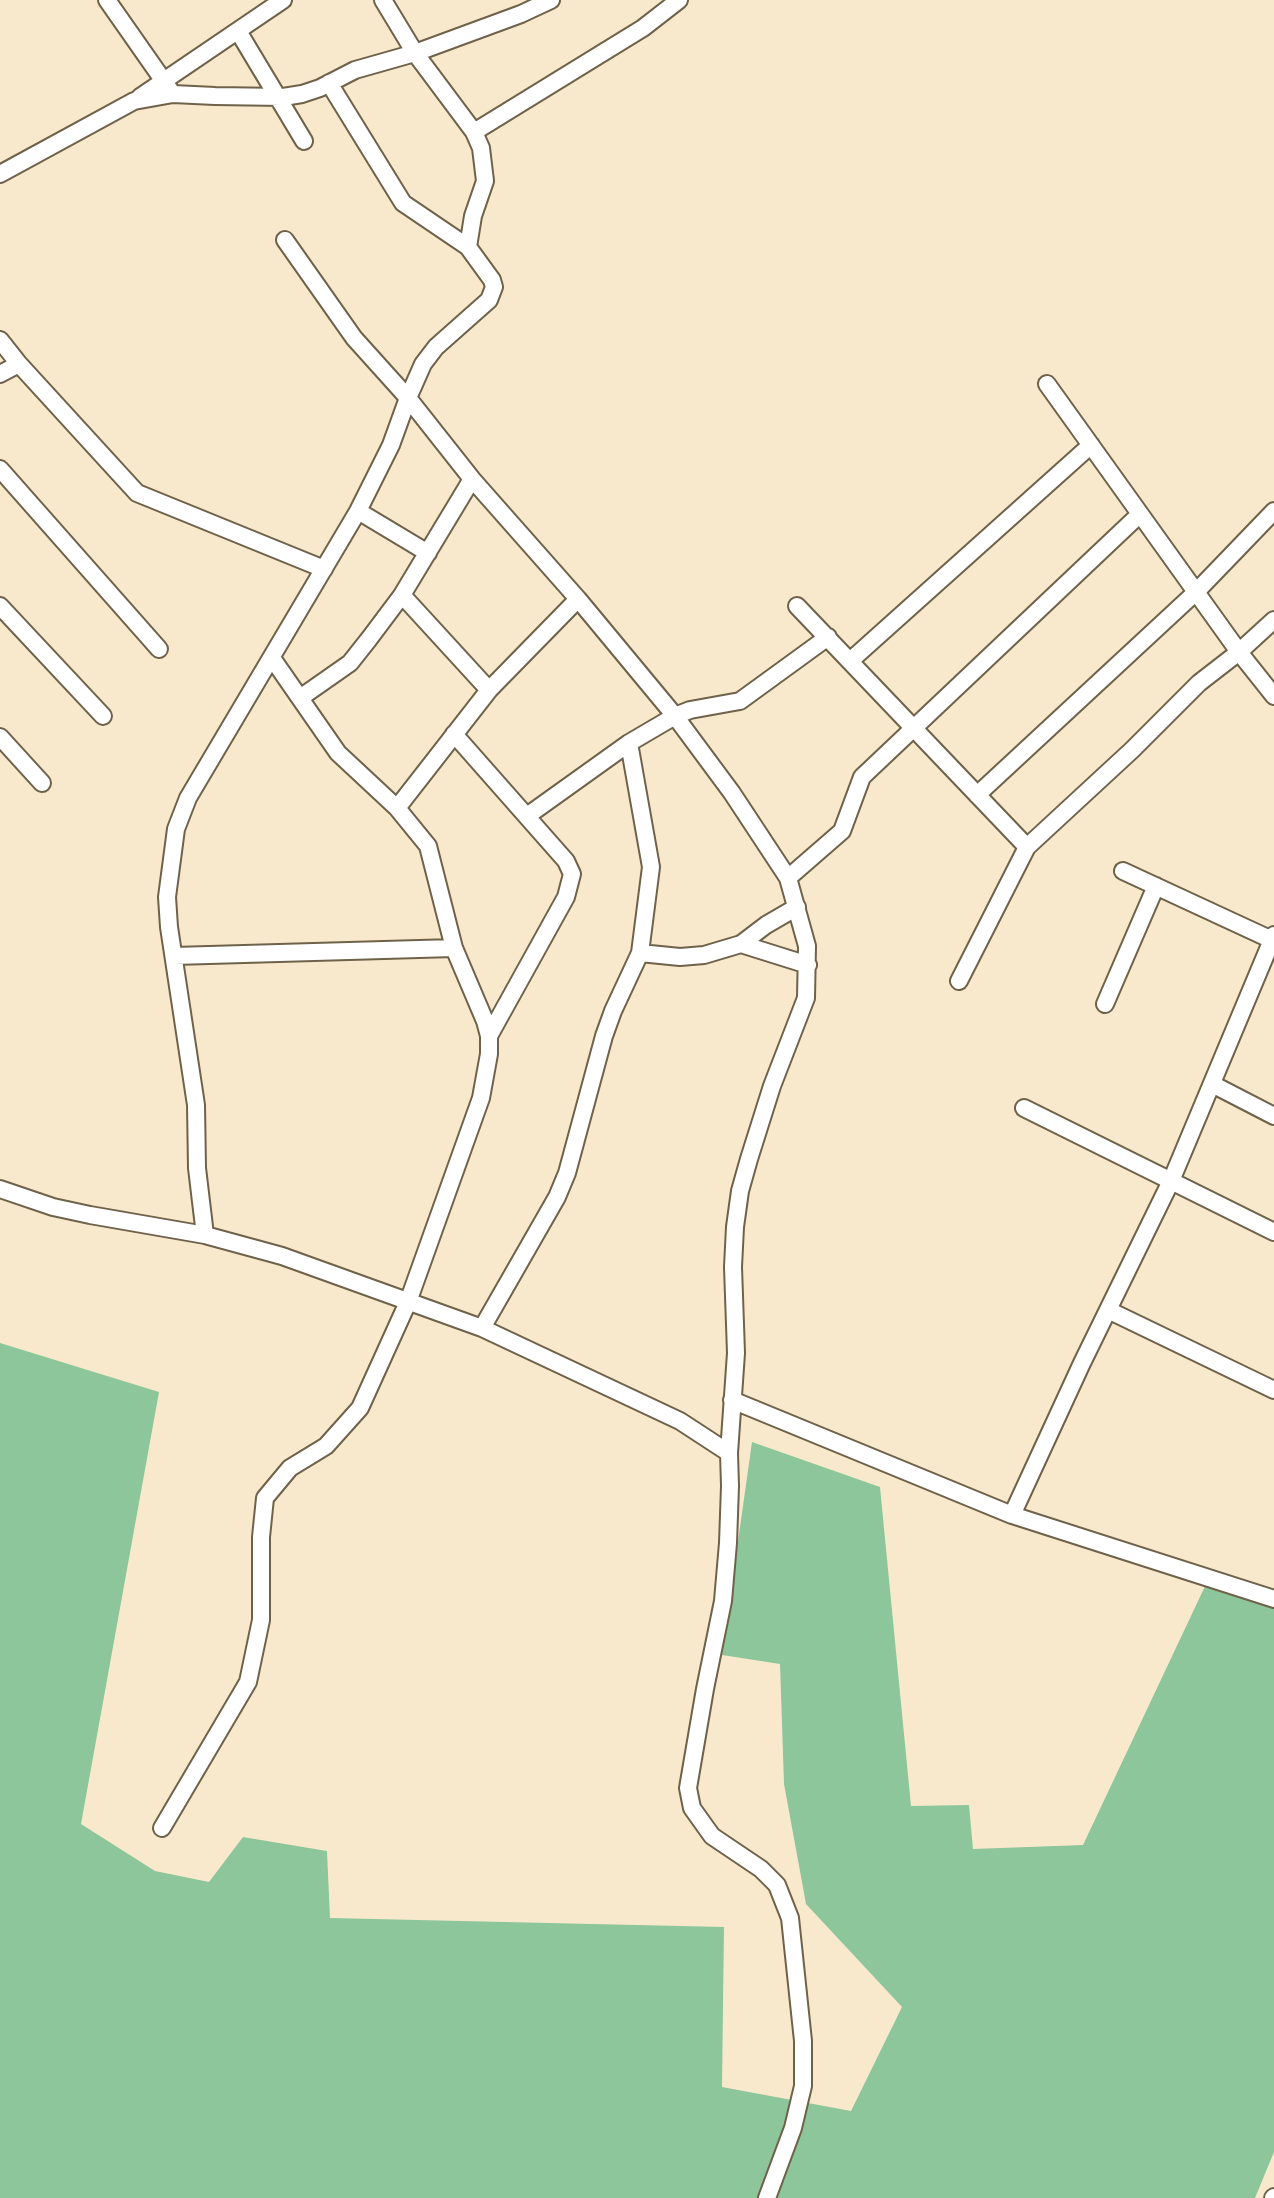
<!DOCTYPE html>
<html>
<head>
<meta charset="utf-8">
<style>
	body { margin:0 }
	canvas { display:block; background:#f8e9cd }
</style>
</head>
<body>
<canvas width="1274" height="2198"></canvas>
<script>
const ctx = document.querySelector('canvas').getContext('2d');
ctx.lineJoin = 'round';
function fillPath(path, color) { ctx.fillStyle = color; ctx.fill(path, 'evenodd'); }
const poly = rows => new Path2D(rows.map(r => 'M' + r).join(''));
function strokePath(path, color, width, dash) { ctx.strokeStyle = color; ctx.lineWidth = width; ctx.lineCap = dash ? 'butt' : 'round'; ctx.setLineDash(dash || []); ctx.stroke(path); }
fillPath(poly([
	[0,1343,159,1392,81,1824,155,1871,209,1882,243,1837,327,1851,330,1918,724,1927,722,2087,851,2111,902,2007,806,1904,784,1784,780,1664,722,1655,752,1442,880,1487,911,1806,969,1805,973,1849,1083,1845,1207,1582,1274,1602,1274,2152,1255,2198,0,2198]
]), '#8ec69b');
const minor = poly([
	[107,0,170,90],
	[238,31,304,141],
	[329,83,403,203,468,247],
	[140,97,283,0],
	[474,132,643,28,679,0],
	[0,174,134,101,173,94,215,96,283,97,302,94,320,88,355,70,415,53,521,14,551,0],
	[285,240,354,338,408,398,472,479,578,599,675,716,732,793,788,878,807,946,806,998,772,1086,749,1159,740,1191,735,1227,733,1267,736,1353,729,1453,730,1486,728,1543,723,1601,705,1689,688,1788,692,1808,712,1836,761,1869,777,1885,790,1918,803,2041,803,2086,793,2128,767,2198],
	[0,340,19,364,137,493,324,569],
	[0,374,19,364],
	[1047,384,1239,652,1274,696],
	[0,469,159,649],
	[358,511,428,553],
	[402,595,489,690],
	[0,606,103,716],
	[797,606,1027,847],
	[850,661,1091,445],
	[300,698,350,663,369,639,402,595,472,479],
	[454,734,566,861,572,874,566,897,489,1036],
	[0,737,42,783],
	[977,795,1196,592,1274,511],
	[397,808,489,690,578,599],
	[527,816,629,743,675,716,690,710,740,701,828,637],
	[1123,871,1272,940],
	[788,878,842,831,862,777,1140,514],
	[741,944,808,965],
	[640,953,680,957,704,955,741,944,766,925,797,907],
	[174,956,454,948],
	[959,981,1027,847,1132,750,1199,683,1239,652,1274,620],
	[1105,1004,1156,886],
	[1212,1084,1274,1116],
	[1024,1108,1274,1232],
	[0,1189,53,1207,90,1215,205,1235,282,1256,482,1328,680,1421,729,1453],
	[205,1235,197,1168,196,1105,169,927,167,897,176,829,188,798,358,511,391,445,408,398,423,364,436,347,489,300,494,287,492,280,468,247,473,216,485,181,481,148,474,132,415,53,383,0],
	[1108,1310,1274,1390],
	[482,1328,557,1197,567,1173,604,1036,613,1011,640,953,651,867,629,743],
	[732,1400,1012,1515,1274,1599],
	[1012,1515,1082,1363,1171,1181,1274,935],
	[162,1828,248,1682,261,1620,261,1537,265,1498,290,1468,326,1446,360,1408,408,1302,481,1098,489,1054,489,1036,485,1021,454,948,428,846,397,808,338,753,272,658],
	[1273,2198,1274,2197]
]);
strokePath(minor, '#6f624a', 20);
strokePath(minor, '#fff', 16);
</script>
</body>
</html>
